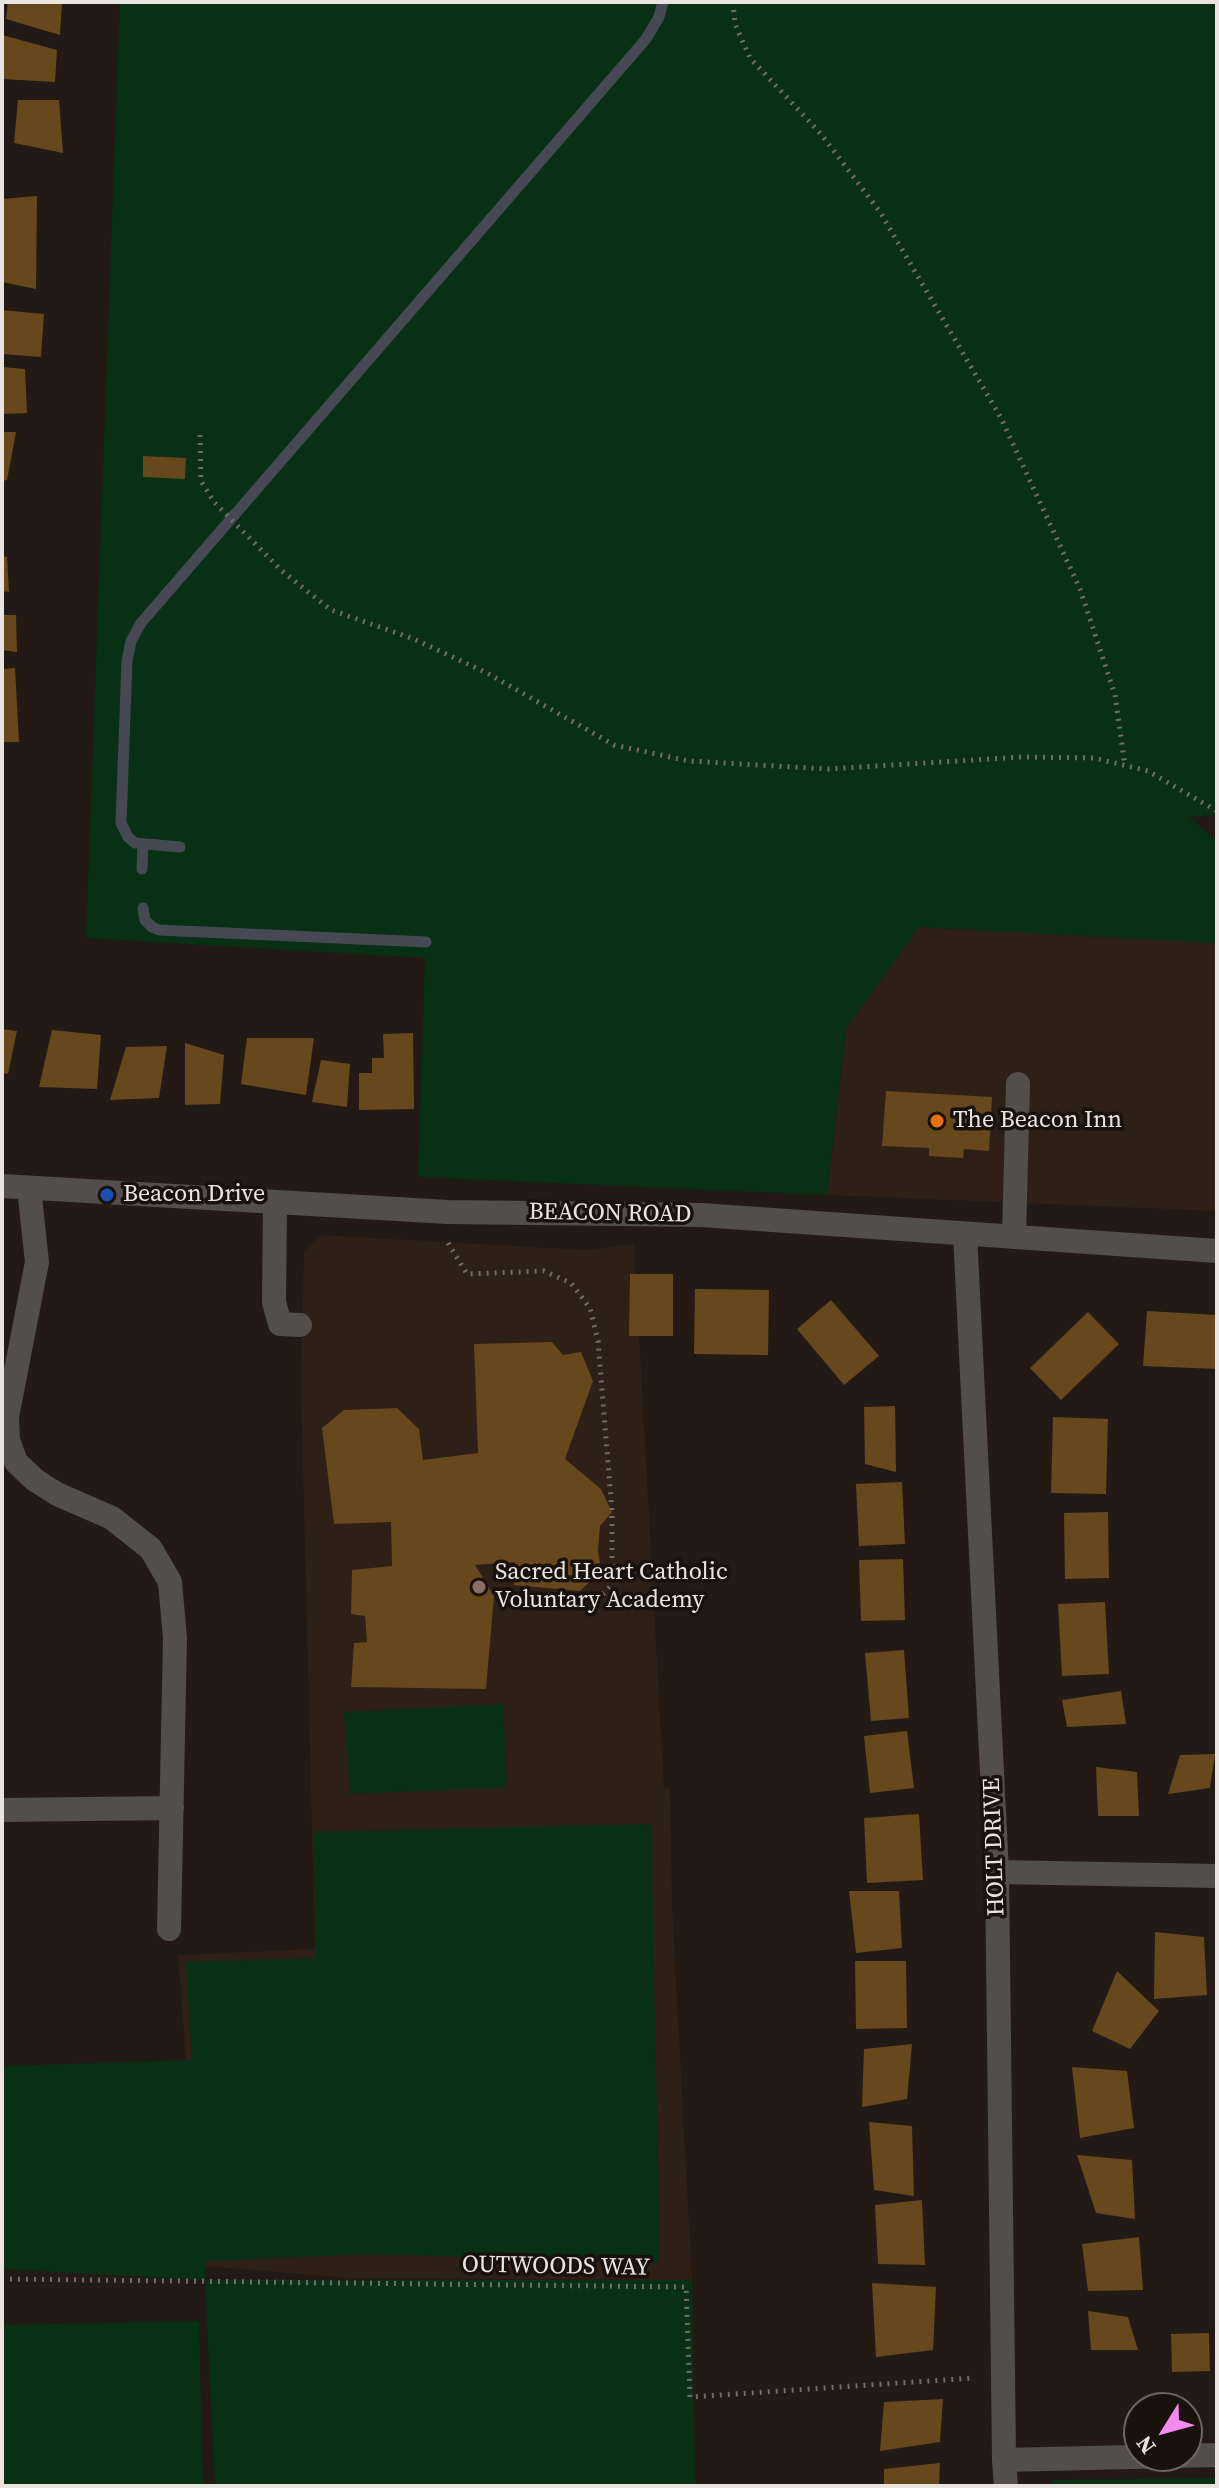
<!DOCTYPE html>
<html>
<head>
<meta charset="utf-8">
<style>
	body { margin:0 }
	#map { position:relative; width:1219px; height:2488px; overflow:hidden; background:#231a15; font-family:"Source Serif 4",serif }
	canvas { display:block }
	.frame { position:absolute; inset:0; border:4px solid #eae4e0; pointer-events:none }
	.north { position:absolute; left:1123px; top:2392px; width:80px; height:80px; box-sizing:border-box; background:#19110c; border:2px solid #6d6561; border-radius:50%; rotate:233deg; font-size:22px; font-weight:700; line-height:32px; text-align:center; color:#eae4e0 }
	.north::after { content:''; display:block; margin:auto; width:28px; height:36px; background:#f389f1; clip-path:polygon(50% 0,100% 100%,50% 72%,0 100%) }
</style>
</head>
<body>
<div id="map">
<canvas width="1219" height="2488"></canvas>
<div class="frame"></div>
<div class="north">N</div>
</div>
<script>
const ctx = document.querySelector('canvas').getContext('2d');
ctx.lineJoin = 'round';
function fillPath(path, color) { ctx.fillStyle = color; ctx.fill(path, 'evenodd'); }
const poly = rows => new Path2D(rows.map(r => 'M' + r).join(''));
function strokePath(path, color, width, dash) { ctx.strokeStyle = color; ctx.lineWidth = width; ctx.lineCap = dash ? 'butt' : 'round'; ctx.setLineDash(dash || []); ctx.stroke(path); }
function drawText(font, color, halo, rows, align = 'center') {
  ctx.font = font + ' "Source Serif 4",serif'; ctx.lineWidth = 7; ctx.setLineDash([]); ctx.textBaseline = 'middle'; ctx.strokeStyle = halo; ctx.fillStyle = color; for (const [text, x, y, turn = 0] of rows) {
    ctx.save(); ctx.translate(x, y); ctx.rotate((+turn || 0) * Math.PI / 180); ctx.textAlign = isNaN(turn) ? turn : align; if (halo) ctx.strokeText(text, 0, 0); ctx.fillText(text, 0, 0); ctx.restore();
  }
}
fillPath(poly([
	[919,927,1217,943,1217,1211,827,1195,846,1029],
	[321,1235,587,1250,634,1244,664,1787,670,1788,672,1904,692,2280,355,2278,349,2280,340,2277,201,2266,178,1955,315,1949,301,1386,304,1252]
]), '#2e1f17');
fillPath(poly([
	[120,2,1217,2,1217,815,1189,817,1217,841,1217,943,919,927,846,1029,827,1195,418,1177,425,958,86,938],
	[503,1704,507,1787,350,1794,344,1712],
	[651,1824,660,2263,371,2254,205,2261,205,2280,692,2280,695,2486,215,2486,205,2280,2,2269,2,2066,192,2060,186,1962,316,1958,314,1832],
	[199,2321,203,2486,2,2486,2,2325],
	[1217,2478,1217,2486,1050,2486,1055,2480]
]), '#073015');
strokePath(poly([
	[180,847,135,843,128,837,121,823,127,661,131,641,141,623,646,39,659,17,663,2],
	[142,869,143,844],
	[143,908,145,920,152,927,159,930,426,942]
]), '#464953', 11);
fillPath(poly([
	[8,2,62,2,60,35,6,19],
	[2,35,57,50,55,82,2,79],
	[18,100,59,100,63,153,14,143],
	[37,196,36,289,2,282,2,199],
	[2,310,44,314,41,357,2,354],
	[2,367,25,369,27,413,2,414],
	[2,432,16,432,7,480,2,481],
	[143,456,186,458,185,479,143,477],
	[2,556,7,557,9,592,2,591],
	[2,615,16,615,17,652,2,650],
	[15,668,19,742,2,742,2,669],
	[2,1029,17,1031,8,1074,2,1073],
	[52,1030,101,1035,97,1089,39,1087],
	[413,1033,414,1109,359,1110,359,1073,372,1073,372,1058,384,1058,383,1034],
	[247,1038,314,1038,306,1095,241,1084],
	[185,1043,224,1055,220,1104,185,1105],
	[167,1046,159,1098,110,1100,126,1047],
	[321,1060,350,1064,347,1107,312,1102],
	[886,1091,992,1097,989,1151,964,1149,963,1158,929,1156,929,1148,882,1146],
	[630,1274,673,1274,673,1336,629,1336],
	[695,1289,769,1290,768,1355,694,1354],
	[831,1300,879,1356,844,1385,797,1329],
	[1147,1311,1217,1315,1217,1369,1143,1366],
	[1088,1312,1119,1344,1061,1400,1030,1368],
	[552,1342,563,1355,581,1352,593,1381,565,1459,601,1489,612,1512,600,1526,598,1550,601,1571,580,1591,514,1585,515,1562,475,1565,494,1596,486,1689,351,1687,354,1643,367,1642,365,1616,351,1614,352,1570,392,1566,391,1522,334,1524,322,1428,344,1410,397,1408,419,1429,423,1460,478,1453,474,1344],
	[895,1406,896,1472,865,1464,864,1407],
	[1053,1417,1108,1419,1106,1494,1051,1493],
	[902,1482,905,1544,859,1546,856,1484],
	[1108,1512,1109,1578,1065,1579,1064,1513],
	[903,1559,905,1620,861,1621,859,1560],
	[1105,1602,1109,1674,1062,1676,1058,1604],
	[904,1650,909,1718,871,1721,865,1653],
	[1121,1691,1126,1724,1067,1727,1062,1700],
	[907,1731,914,1788,870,1793,864,1736],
	[1215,1754,1210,1788,1168,1794,1180,1755],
	[1096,1767,1137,1772,1139,1816,1098,1816],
	[919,1814,923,1880,867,1883,864,1818],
	[849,1891,899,1891,902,1948,856,1953],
	[1155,1932,1204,1937,1207,1995,1154,1999],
	[855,1961,906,1961,907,2028,856,2029],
	[1117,1971,1159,2011,1130,2049,1092,2031],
	[912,2044,907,2099,862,2107,864,2049],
	[1072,2067,1127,2071,1134,2128,1080,2138],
	[869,2122,912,2126,914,2196,874,2190],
	[1077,2155,1132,2160,1135,2219,1096,2213],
	[922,2200,925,2265,878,2264,875,2205],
	[1139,2237,1143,2290,1088,2291,1082,2244],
	[872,2283,936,2287,933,2350,876,2357],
	[1088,2311,1128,2317,1138,2350,1091,2350],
	[1209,2333,1210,2371,1172,2372,1171,2334],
	[943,2399,940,2442,880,2451,884,2402],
	[940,2463,939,2486,884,2486,884,2469]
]), '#67471c');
strokePath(poly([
	[733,2,735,24,750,58,821,134,880,212,1001,418,1080,589,1115,695,1125,766],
	[200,435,201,481,214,502,282,571,331,610,414,639,487,673,614,745,689,761,828,769,1023,757,1094,758,1148,771,1217,811],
	[448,1243,467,1274,544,1271,571,1283,590,1308,598,1341,612,1512,612,1585,591,1606],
	[2,2279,686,2287,690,2397,974,2378]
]), '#746c68', 5, [2, 6]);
strokePath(poly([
	[2,1186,448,1212,701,1215,1217,1251],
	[29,1188,37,1262,7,1417,8,1440,16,1462,35,1480,57,1494,112,1518,151,1549,170,1582,175,1638,169,1929],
	[275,1202,274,1302,280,1324,300,1325],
	[965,1234,997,1872,1004,2460,1217,2455],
	[1014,1237,1018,1084],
	[2,1810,172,1808],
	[997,1872,1217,1876],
	[1004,2460,1006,2486]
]), '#524f4b', 24);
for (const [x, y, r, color] of [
	[937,1121,8,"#e8710a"],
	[107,1195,8,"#1a4fb4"],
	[479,1587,8,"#8d6e63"]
]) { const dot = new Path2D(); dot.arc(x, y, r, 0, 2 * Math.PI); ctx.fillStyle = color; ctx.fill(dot); strokePath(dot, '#19110c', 3); }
drawText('24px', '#eae4e0', '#19110c', [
	["The Beacon Inn",953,1121],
	["Beacon Drive",123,1195],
	["Sacred Heart Catholic",495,1573],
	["Voluntary Academy",495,1601]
], 'left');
drawText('24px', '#eae4e0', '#19110c', [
	["BEACON ROAD",610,1214,1],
	["HOLT DRIVE",995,1847,-92],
	["OUTWOODS WAY",556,2267,1]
]);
</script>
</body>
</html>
